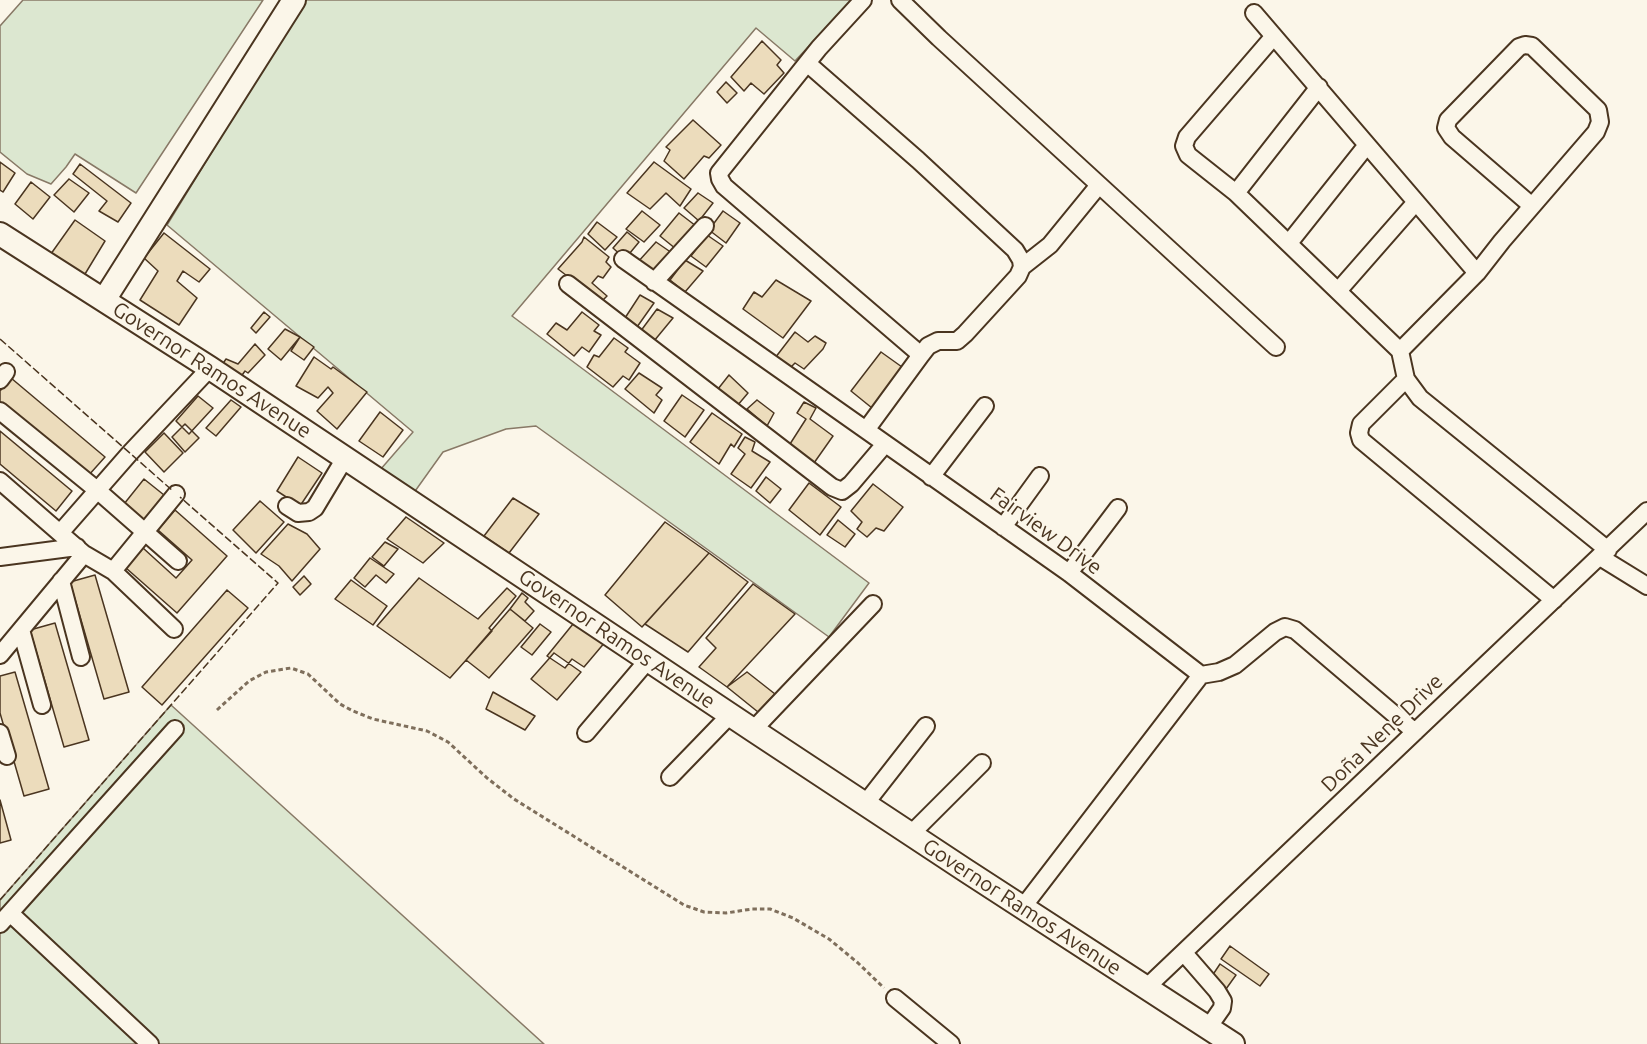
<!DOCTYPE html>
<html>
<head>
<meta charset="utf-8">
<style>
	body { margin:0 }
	canvas { display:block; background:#fbf6e9 }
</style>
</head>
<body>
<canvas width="1647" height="1044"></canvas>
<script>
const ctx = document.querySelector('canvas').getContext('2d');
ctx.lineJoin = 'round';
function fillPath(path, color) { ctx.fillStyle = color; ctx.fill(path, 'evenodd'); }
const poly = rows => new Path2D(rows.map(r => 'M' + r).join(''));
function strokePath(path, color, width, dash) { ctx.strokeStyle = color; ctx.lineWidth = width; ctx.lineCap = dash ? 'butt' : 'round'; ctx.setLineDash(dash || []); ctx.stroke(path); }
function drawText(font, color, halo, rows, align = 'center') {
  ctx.font = font + ' Ubuntu,sans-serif'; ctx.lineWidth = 4.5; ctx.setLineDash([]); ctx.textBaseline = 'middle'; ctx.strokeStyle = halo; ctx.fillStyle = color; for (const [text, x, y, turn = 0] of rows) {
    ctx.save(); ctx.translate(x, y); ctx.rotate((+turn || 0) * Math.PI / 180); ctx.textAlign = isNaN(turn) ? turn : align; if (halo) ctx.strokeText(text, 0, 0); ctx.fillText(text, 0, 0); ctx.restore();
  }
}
const green = poly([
	[23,0,263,0,136,193,75,154,66,167,51,184,27,174,0,152,0,26,23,0],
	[305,0,852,0,795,61,756,28,512,316,869,583,829,637,536,426,506,429,443,452,413,494,380,470,413,432,167,225,305,0],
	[171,705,544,1044,0,1044,0,900,171,705]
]);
fillPath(green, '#dce7d0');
strokePath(green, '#887966', 1.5);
const building = poly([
	[762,41,781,60,777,65,784,73,764,94,751,83,744,91,731,77,762,41],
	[726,82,737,93,727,103,717,92,726,82],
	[693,120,721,145,709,158,704,156,684,179,664,161,670,150,666,147,693,120],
	[0,162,15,173,3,192,0,190,0,162],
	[654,162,691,189,680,206,666,193,650,209,627,193,654,162],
	[80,164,131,203,118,222,99,211,107,201,73,174,80,164],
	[69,179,89,193,74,212,54,195,69,179],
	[31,182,50,197,33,219,15,204,31,182],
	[698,193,713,203,699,221,684,208,698,193],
	[642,211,660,225,644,242,626,229,642,211],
	[723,211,740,223,726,243,709,230,723,211],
	[679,213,696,226,676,249,660,236,679,213],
	[75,220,105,241,82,279,48,258,75,220],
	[597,222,617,237,605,250,588,234,597,222],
	[627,232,639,242,625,259,613,248,627,232],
	[164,233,210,269,199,282,183,271,177,281,197,298,179,325,140,300,158,271,144,258,164,233],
	[707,235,723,246,706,267,691,256,707,235],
	[584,237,609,257,606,262,611,267,603,278,598,276,592,283,607,296,601,302,558,269,582,242,584,237],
	[656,242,672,253,653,274,637,263,656,242],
	[685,260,703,271,685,292,670,280,685,260],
	[776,280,811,301,783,338,743,309,754,292,762,297,776,280],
	[640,295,654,303,637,327,625,318,640,295],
	[657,309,673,318,654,341,640,332,657,309],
	[264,312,270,317,256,333,251,328,264,312],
	[582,312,599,325,594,331,601,335,589,352,582,347,574,356,547,334,556,323,567,330,582,312],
	[285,329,300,337,281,360,268,349,285,329],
	[795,332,808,342,815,336,826,343,823,349,804,369,795,363,789,369,775,358,795,332],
	[300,337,314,347,304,360,291,351,300,337],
	[614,338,628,348,625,352,640,363,629,380,623,376,613,387,587,367,594,355,599,357,614,338],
	[255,344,265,355,248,373,245,371,240,378,222,365,226,359,238,364,255,344],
	[881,352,902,367,872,408,851,391,881,352],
	[314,357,331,369,333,367,367,392,337,429,317,411,333,393,328,387,318,398,296,386,314,357],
	[639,373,662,388,656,395,662,400,654,413,625,389,639,373],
	[729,375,748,393,737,406,718,389,729,375],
	[11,378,105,457,88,476,0,402,0,391,11,378],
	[682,395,704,410,685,437,664,421,682,395],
	[198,396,213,408,189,434,176,421,198,396],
	[231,400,241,407,216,436,206,428,231,400],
	[757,400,774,413,767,426,747,409,757,400],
	[804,402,816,408,810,419,833,436,814,463,790,444,806,419,797,413,804,402],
	[380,412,403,430,383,457,359,441,380,412],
	[712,413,742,434,734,447,731,444,719,464,690,442,712,413],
	[185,424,199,438,185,452,172,437,185,424],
	[0,431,72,491,56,511,0,464,0,431],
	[164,433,183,453,164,472,145,452,164,433],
	[745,437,755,442,752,451,770,462,751,488,731,474,745,454,738,448,745,437],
	[298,457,322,473,300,506,277,491,298,457],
	[766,477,781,489,770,503,756,491,766,477],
	[144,479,164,495,144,520,124,504,144,479],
	[809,483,841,507,820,535,789,510,809,483],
	[873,484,903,507,884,531,876,528,867,537,857,529,862,522,851,511,873,484],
	[513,498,539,514,509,553,484,536,513,498],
	[260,501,284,522,256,553,233,530,260,501],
	[175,510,227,556,177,613,126,568,143,548,176,578,192,560,158,530,175,510],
	[406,517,444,543,423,563,387,539,406,517],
	[838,520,855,534,845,547,827,535,838,520],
	[665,522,709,553,642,627,605,595,665,522],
	[288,524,307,534,320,549,292,581,279,566,261,554,288,524],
	[385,542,398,549,384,566,372,557,385,542],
	[709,553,748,582,688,652,645,624,709,553],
	[370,558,394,574,386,583,376,575,365,587,354,578,370,558],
	[95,575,129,692,104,699,70,582,95,575],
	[304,576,311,584,300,595,293,587,304,576],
	[419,578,478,619,507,588,516,596,489,628,492,631,450,678,377,626,419,578],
	[351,580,387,606,373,625,335,599,351,580],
	[753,584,795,614,727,687,699,667,716,648,706,638,753,584],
	[227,590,248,608,162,705,142,687,227,590],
	[522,593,528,598,525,602,534,611,525,621,510,609,522,593],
	[510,609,533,628,489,678,466,660,510,609],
	[55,623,89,740,64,747,30,630,55,623],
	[540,624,551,632,532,655,521,647,540,624],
	[573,624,606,641,584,667,572,659,565,668,547,656,573,624],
	[554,653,581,672,557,700,531,679,554,653],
	[15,672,49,789,24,796,0,713,0,676,15,672],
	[747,672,775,694,758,712,727,687,747,672],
	[493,692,535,716,525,730,486,709,493,692],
	[0,800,11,840,0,843,0,800],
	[1230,946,1269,974,1260,986,1221,959,1230,946],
	[1220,964,1236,975,1221,996,1206,985,1220,964]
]);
fillPath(building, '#ecdcbc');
strokePath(building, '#4a3520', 1.5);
const minor = poly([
	[863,0,819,48,719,173,720,179,724,186,921,355,866,430],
	[900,0,939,38,1276,347],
	[1254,13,1477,273],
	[1274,36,1187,137,1184,146,1188,155,1236,193,1400,351,1406,379,1420,398,1608,550],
	[807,63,918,160,1015,250,1021,260,1022,267,1018,276,965,334,957,341,938,341,928,346,921,355],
	[1236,193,1319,87],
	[1289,243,1367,145],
	[623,259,1069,573,1201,675,1023,907],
	[1022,267,1050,245,1099,185],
	[654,282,705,226],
	[568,284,832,487,842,491,851,484,885,444],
	[1338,291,1416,202],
	[1400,351,1477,273,1502,241,1596,132,1600,122,1598,110,1532,46,1525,45,1519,47,1448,120,1446,128,1452,137,1532,206],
	[1406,379,1361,424,1359,433,1361,440,1554,600],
	[0,380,6,372],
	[0,411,97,490,178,561],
	[931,477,985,406],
	[0,481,84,554,0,655],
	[287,506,298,513,309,512,315,508,345,458],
	[1003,527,1040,476],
	[60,533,130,453,210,368],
	[84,554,113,571,176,494],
	[0,557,77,547],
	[1600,557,1647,586],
	[113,571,174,629],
	[1069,573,1118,508],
	[61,581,81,657],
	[21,630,42,705],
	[1201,675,1219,672,1235,665,1275,632,1285,627,1295,630,1415,732],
	[753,730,873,604],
	[0,733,7,756],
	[586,733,648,660],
	[670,777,730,715],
	[865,804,926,726],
	[911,834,982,763],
	[10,913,150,1044],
	[0,924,175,729],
	[1184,953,1217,991,1223,1001,1222,1008,1208,1028],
	[1147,987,1647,511],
	[895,998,951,1044]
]);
const major = poly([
	[0,234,210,368,753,730,965,870,1233,1044],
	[104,300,294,0]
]);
strokePath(minor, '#4a3520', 20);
strokePath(major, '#4a3520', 26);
strokePath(poly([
	[217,710,249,681,266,672,291,668,308,674,340,704,353,711,373,719,427,731,448,742,487,778,514,799,684,905,704,912,726,913,752,909,770,909,793,918,829,939,858,963,884,988]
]), '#7f6f5c', 3, [4.5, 3]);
strokePath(minor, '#fbf6e9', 16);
strokePath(major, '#fbf6e9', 22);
strokePath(poly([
	[0,339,173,491],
	[0,900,278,583,180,497]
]), '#4a3520', 1.5, [8, 3]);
drawText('21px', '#4a3520', '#fbf6e9', [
	["Governor Ramos Avenue",212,370,33],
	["Fairview Drive",1046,531,36],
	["Governor Ramos Avenue",617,639,34],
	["Doña Nene Drive",1382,733,-44],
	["Governor Ramos Avenue",1022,907,33]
]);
</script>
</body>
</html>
